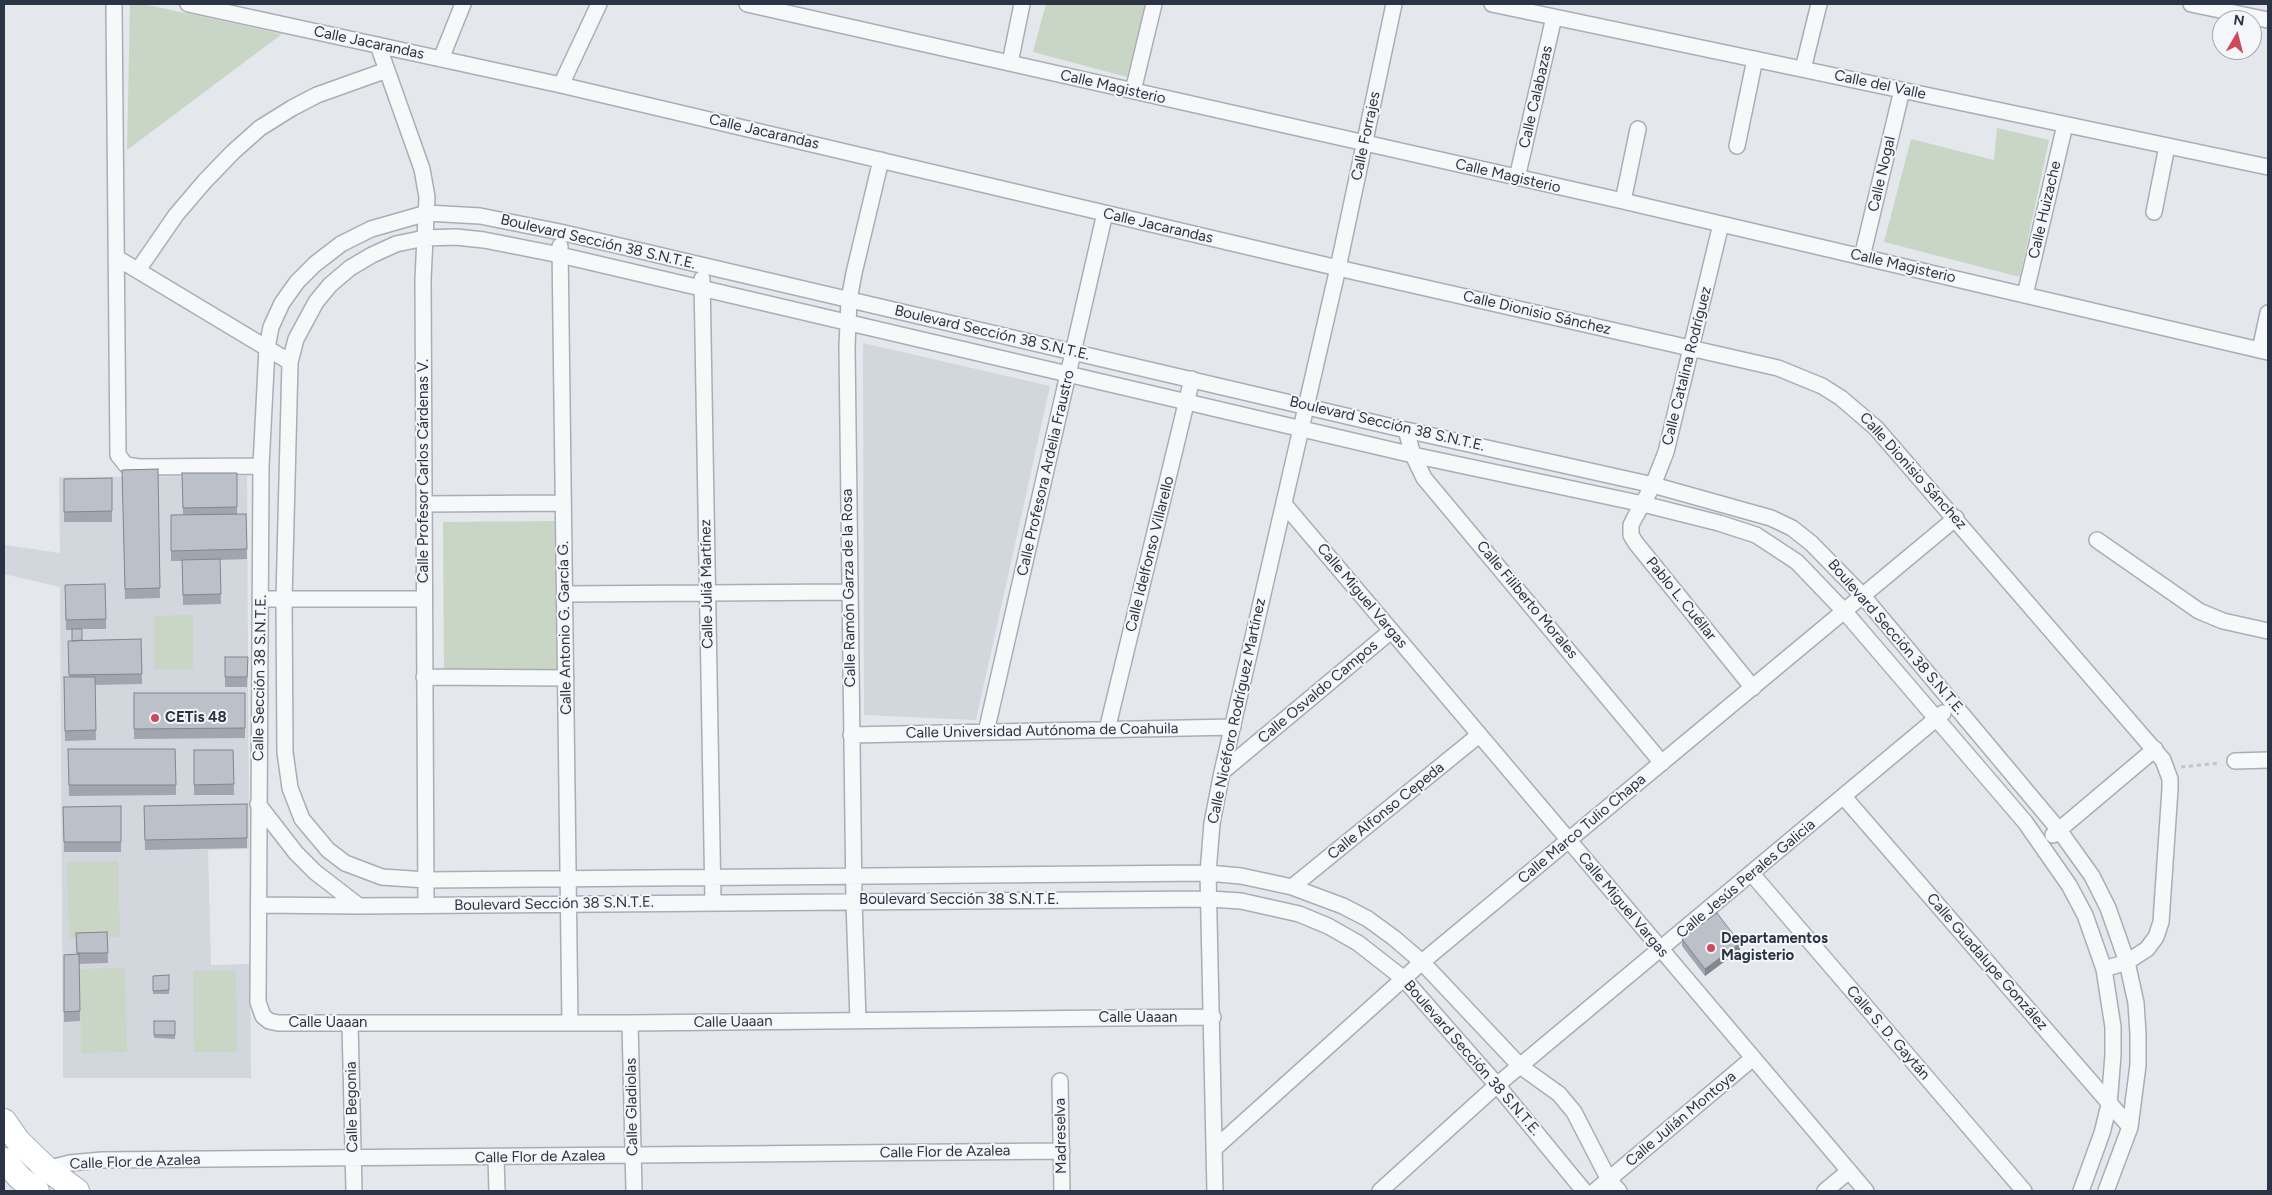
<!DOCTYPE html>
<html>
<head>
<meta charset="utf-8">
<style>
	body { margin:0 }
	#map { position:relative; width:2272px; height:1195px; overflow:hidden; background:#e4e7eb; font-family:Figtree,sans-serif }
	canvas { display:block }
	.frame { position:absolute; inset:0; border:5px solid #2b3444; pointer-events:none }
	.north { position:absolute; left:2212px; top:10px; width:50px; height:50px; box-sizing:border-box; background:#f4f6f9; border:1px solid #a4a8b1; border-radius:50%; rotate:8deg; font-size:14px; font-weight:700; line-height:20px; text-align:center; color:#2b3444 }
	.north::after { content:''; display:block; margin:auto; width:18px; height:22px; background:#ce4b5c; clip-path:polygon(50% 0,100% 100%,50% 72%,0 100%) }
</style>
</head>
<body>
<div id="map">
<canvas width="2272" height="1195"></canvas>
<div class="frame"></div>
<div class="north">N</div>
</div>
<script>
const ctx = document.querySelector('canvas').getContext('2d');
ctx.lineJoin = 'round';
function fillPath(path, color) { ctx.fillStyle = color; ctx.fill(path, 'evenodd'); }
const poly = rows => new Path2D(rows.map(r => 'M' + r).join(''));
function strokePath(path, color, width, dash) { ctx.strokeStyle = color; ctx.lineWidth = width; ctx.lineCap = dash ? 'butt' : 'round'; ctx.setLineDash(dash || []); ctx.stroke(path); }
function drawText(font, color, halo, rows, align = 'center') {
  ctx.font = font + ' Figtree,sans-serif'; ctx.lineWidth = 4; ctx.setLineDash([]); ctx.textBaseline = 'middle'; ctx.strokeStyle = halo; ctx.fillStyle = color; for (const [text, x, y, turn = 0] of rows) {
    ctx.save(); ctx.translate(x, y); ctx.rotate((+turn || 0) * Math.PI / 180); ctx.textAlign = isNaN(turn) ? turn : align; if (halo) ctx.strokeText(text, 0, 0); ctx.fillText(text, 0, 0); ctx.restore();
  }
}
fillPath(poly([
	[863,343,1050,386,976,720,864,715],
	[247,476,249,849,208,850,211,965,250,964,251,1078,63,1078,60,587,4,574,4,545,60,553,59,477]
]), '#d2d6dd');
fillPath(poly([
	[130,4,143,4,282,34,127,150],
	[1046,4,1146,4,1127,77,1033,52],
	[1997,128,2049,140,2020,277,1884,242,1911,139,1994,160],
	[557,521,559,670,444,671,443,522],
	[193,615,193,669,154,669,154,616],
	[118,861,120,937,69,938,67,862],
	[125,968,127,1052,81,1053,80,969],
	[193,971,236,971,237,1052,194,1052]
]), '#c9d5c5');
const street = poly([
	[114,4,118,455,126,465,139,467,261,466],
	[188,4,561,85,1338,268,1778,368,1822,386,1841,398,1876,428,2163,760,2170,779,2170,789,2161,922,2156,937,2147,949,2127,962,2104,969],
	[747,4,1623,201,2268,352],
	[1492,4,2268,167],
	[2191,4,2268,20],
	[378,45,422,169,427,197,423,279,426,905],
	[441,59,463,4],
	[1010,63,1022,4],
	[1803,69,1819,4],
	[561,85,599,4],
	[1133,91,1154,4],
	[1737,146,1755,59],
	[1517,178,1554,17],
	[1623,201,1638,129],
	[2154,212,2167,146],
	[1721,224,1666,452,1653,485,1635,517,1631,525,1631,535,1635,542,1753,688],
	[560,246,570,1023],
	[1862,257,1902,90],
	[117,258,290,362],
	[138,270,176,215,205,181,233,152,260,128,292,108,317,95,387,70],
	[702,279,713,902],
	[2025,295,2065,125],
	[2260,350,2268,313],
	[1406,430,1413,455,1424,478,1662,763],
	[424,504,563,503],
	[1284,504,1866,1191],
	[2097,540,2199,611,2223,621,2268,631],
	[565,594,849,592],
	[260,599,424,599],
	[424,677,566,678],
	[1107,730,1192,379],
	[986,732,1105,213],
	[851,735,1233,727],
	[2235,761,2268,760],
	[1222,772,1391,631],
	[1844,797,2130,1127],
	[258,804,296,853,315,872,359,906,1210,899,1241,901,1299,914,1328,926,1358,943,1404,979,1497,1085,1584,1191],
	[2053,835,2155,749],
	[1752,874,2024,1191],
	[1292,887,1479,735],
	[259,905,359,906],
	[1213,1017,630,1023,278,1023,269,1021,263,1016,258,1002,261,466,267,348,271,327,282,303,297,282,315,264,341,244,371,229,427,213,480,216,560,232,1406,430,1653,485,1771,518,1792,528,1811,543,1863,596,2059,830,2092,876,2108,908,2127,962,2136,1003,2138,1034,2138,1065,2130,1127,2106,1191],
	[858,1020,854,901,847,347,849,300,854,273,881,160],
	[350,1023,354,1191],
	[630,1023,634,1191],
	[1060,1081,1062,1191],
	[1215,1148,1422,962,1956,518],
	[496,1158,497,1191],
	[42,1170,70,1163,102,1160,1062,1151],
	[1215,1191,1208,873,1212,823,1222,772,1338,268,1394,4],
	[1380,1191,1497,1085,1943,713],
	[1595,1191,1753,1058],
	[1619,1191,1609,1180,1574,1112,1559,1094,1520,1066,1422,962,1394,938,1368,919,1343,906,1292,887,1241,876,1208,873,426,880,382,877,345,863,328,850,302,819,290,788,285,752,284,599,290,362,296,339,316,302,330,285,350,268,372,255,396,244,425,238,456,237,484,240,560,255,1413,455,1643,504,1719,523,1756,535,1797,562,1845,612,2025,822,2069,885,2085,915,2104,969,2113,1027,2113,1055,2109,1105,2102,1133,2081,1191],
	[1825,1191,1849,1171]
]);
const primary = poly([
	[4,1121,18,1141,46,1168,77,1191],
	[4,1160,20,1178,37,1191]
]);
strokePath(street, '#a9aeb6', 18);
strokePath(primary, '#a3abb7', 26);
strokePath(poly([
	[2181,767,2219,763]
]), '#c2c5cb', 3, [4, 4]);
strokePath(street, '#f7f8fa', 15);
strokePath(primary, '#fff', 24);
fillPath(poly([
	[158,469,160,598,125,599,122,470],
	[182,473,237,473,237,514,246,514,247,559,220,560,221,604,183,605,182,561,171,561,171,526,183,515],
	[64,479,112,511,112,522,64,522],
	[65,595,106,619,106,629,82,629,82,640,141,639,142,684,95,685,96,740,65,741,64,677,69,677,68,641,72,641,72,630,66,630],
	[225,657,248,657,247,687,225,687],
	[134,693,245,693,245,738,134,739],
	[68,749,176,785,176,795,69,796],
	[194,750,233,750,234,795,194,795],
	[247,804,247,848,145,850,144,806],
	[121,806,121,852,64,852,63,807],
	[107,932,108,963,79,964,80,1021,64,1022,64,955,77,954,76,933],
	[1682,939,1740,950,1705,976,1682,946],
	[169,975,169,994,153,994,153,976],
	[154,1021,175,1021,175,1039,154,1038]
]), '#a1a5ad');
fillPath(poly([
	[1740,943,1740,950,1705,976,1705,969]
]), '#83868d');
const building = poly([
	[158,469,160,588,125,589,122,470,158,469],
	[182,473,237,473,237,507,183,508,182,473],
	[112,478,112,511,64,512,64,479,112,478],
	[246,514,247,549,171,551,171,515,246,514],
	[220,559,221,594,183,595,182,560,220,559],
	[105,584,106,619,66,620,65,585,105,584],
	[72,629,82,629,82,640,72,641,72,629],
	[141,639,142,674,69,675,68,641,141,639],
	[225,657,248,657,247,677,225,677,225,657],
	[64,677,95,677,96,730,65,731,64,677],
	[134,693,245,693,245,728,134,729,134,693],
	[68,749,175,749,176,785,69,785,68,749],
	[194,750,233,750,234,784,194,785,194,750],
	[247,804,247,838,145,840,144,806,247,804],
	[121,806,121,842,64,842,63,807,121,806],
	[1717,913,1740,943,1705,969,1682,939,1717,913],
	[107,932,108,953,77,953,76,933,107,932],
	[79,954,80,1011,64,1012,64,955,79,954],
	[169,975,169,990,153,991,153,976,169,975],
	[154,1021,175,1021,175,1035,154,1035,154,1021]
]);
fillPath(building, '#bbc0c9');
strokePath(building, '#83868d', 1);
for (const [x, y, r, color] of [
	[155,718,5,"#ce4b5c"],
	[1711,948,5,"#ce4b5c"]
]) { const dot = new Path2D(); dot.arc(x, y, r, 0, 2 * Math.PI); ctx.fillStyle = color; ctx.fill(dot); strokePath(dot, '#f4f6f9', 2); }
drawText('15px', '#2b3444', '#f4f6f9', [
	["Calle Jacarandas",369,43,12],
	["Calle del Valle",1880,85,12],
	["Calle Magisterio",1113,87,13],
	["Calle Calabazas",1536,97,-77],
	["Calle Jacarandas",764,132,13],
	["Calle Forrajes",1366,136,-78],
	["Calle Nogal",1882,174,-77],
	["Calle Magisterio",1508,176,13],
	["Calle Huizache",2045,210,-77],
	["Calle Jacarandas",1158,226,13],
	["Boulevard Sección 38 S.N.T.E.",598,242,13],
	["Calle Magisterio",1903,266,13],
	["Calle Dionisio Sánchez",1537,313,13],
	["Boulevard Sección 38 S.N.T.E.",992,333,13],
	["Calle Catalina Rodríguez",1687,366,-76],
	["Boulevard Sección 38 S.N.T.E.",1387,424,13],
	["Calle Profesor Carlos Cárdenas V.",424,471,-90],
	["Calle Dionisio Sánchez",1913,471,48],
	["Calle Profesora Ardelia Fraustro",1046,473,-77],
	["Calle Idelfonso Villarello",1150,554,-76],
	["Calle Juliá Martínez",707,584,-91],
	["Calle Ramón Garza de la Rosa",849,588,-91],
	["Calle Miguel Vargas",1362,596,50],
	["Pablo L. Cuéllar",1681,599,51],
	["Calle Filiberto Morales",1527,600,50],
	["Calle Antonio G. García G.",565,628,-91],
	["Boulevard Sección 38 S.N.T.E.",1896,637,49],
	["Calle Sección 38 S.N.T.E.",260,678,-89],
	["Calle Osvaldo Campos",1318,692,-40],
	["Calle Nicéforo Rodríguez Martínez",1237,711,-78],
	["Calle Universidad Autónoma de Coahuila",1042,731,-1],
	["Calle Alfonso Cepeda",1386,811,-39],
	["Calle Marco Tulio Chapa",1582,829,-40],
	["Calle Jesús Perales Galicia",1746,879,-40],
	["Boulevard Sección 38 S.N.T.E.",959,900],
	["Boulevard Sección 38 S.N.T.E.",554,904,-1],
	["Calle Miguel Vargas",1623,905,50],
	["Calle Guadalupe González",1987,962,49],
	["Calle Uaaan",1138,1018],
	["Calle Uaaan",733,1022,-1],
	["Calle Uaaan",328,1023],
	["Calle S. D. Gaytán",1888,1033,49],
	["Boulevard Sección 38 S.N.T.E.",1472,1058,49],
	["Calle Begonia",352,1107,-91],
	["Calle Gladiolas",632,1107,-91],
	["Calle Julián Montoya",1681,1119,-40],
	["Madreselva",1061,1136,-91],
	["Calle Flor de Azalea",945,1152,-1],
	["Calle Flor de Azalea",540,1157,-1],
	["Calle Flor de Azalea",135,1162,-2]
]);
drawText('bold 15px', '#2b3444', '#f4f6f9', [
	["CETis 48",165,718],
	["Departamentos",1721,939],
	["Magisterio",1721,956]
], 'left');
</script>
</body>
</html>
